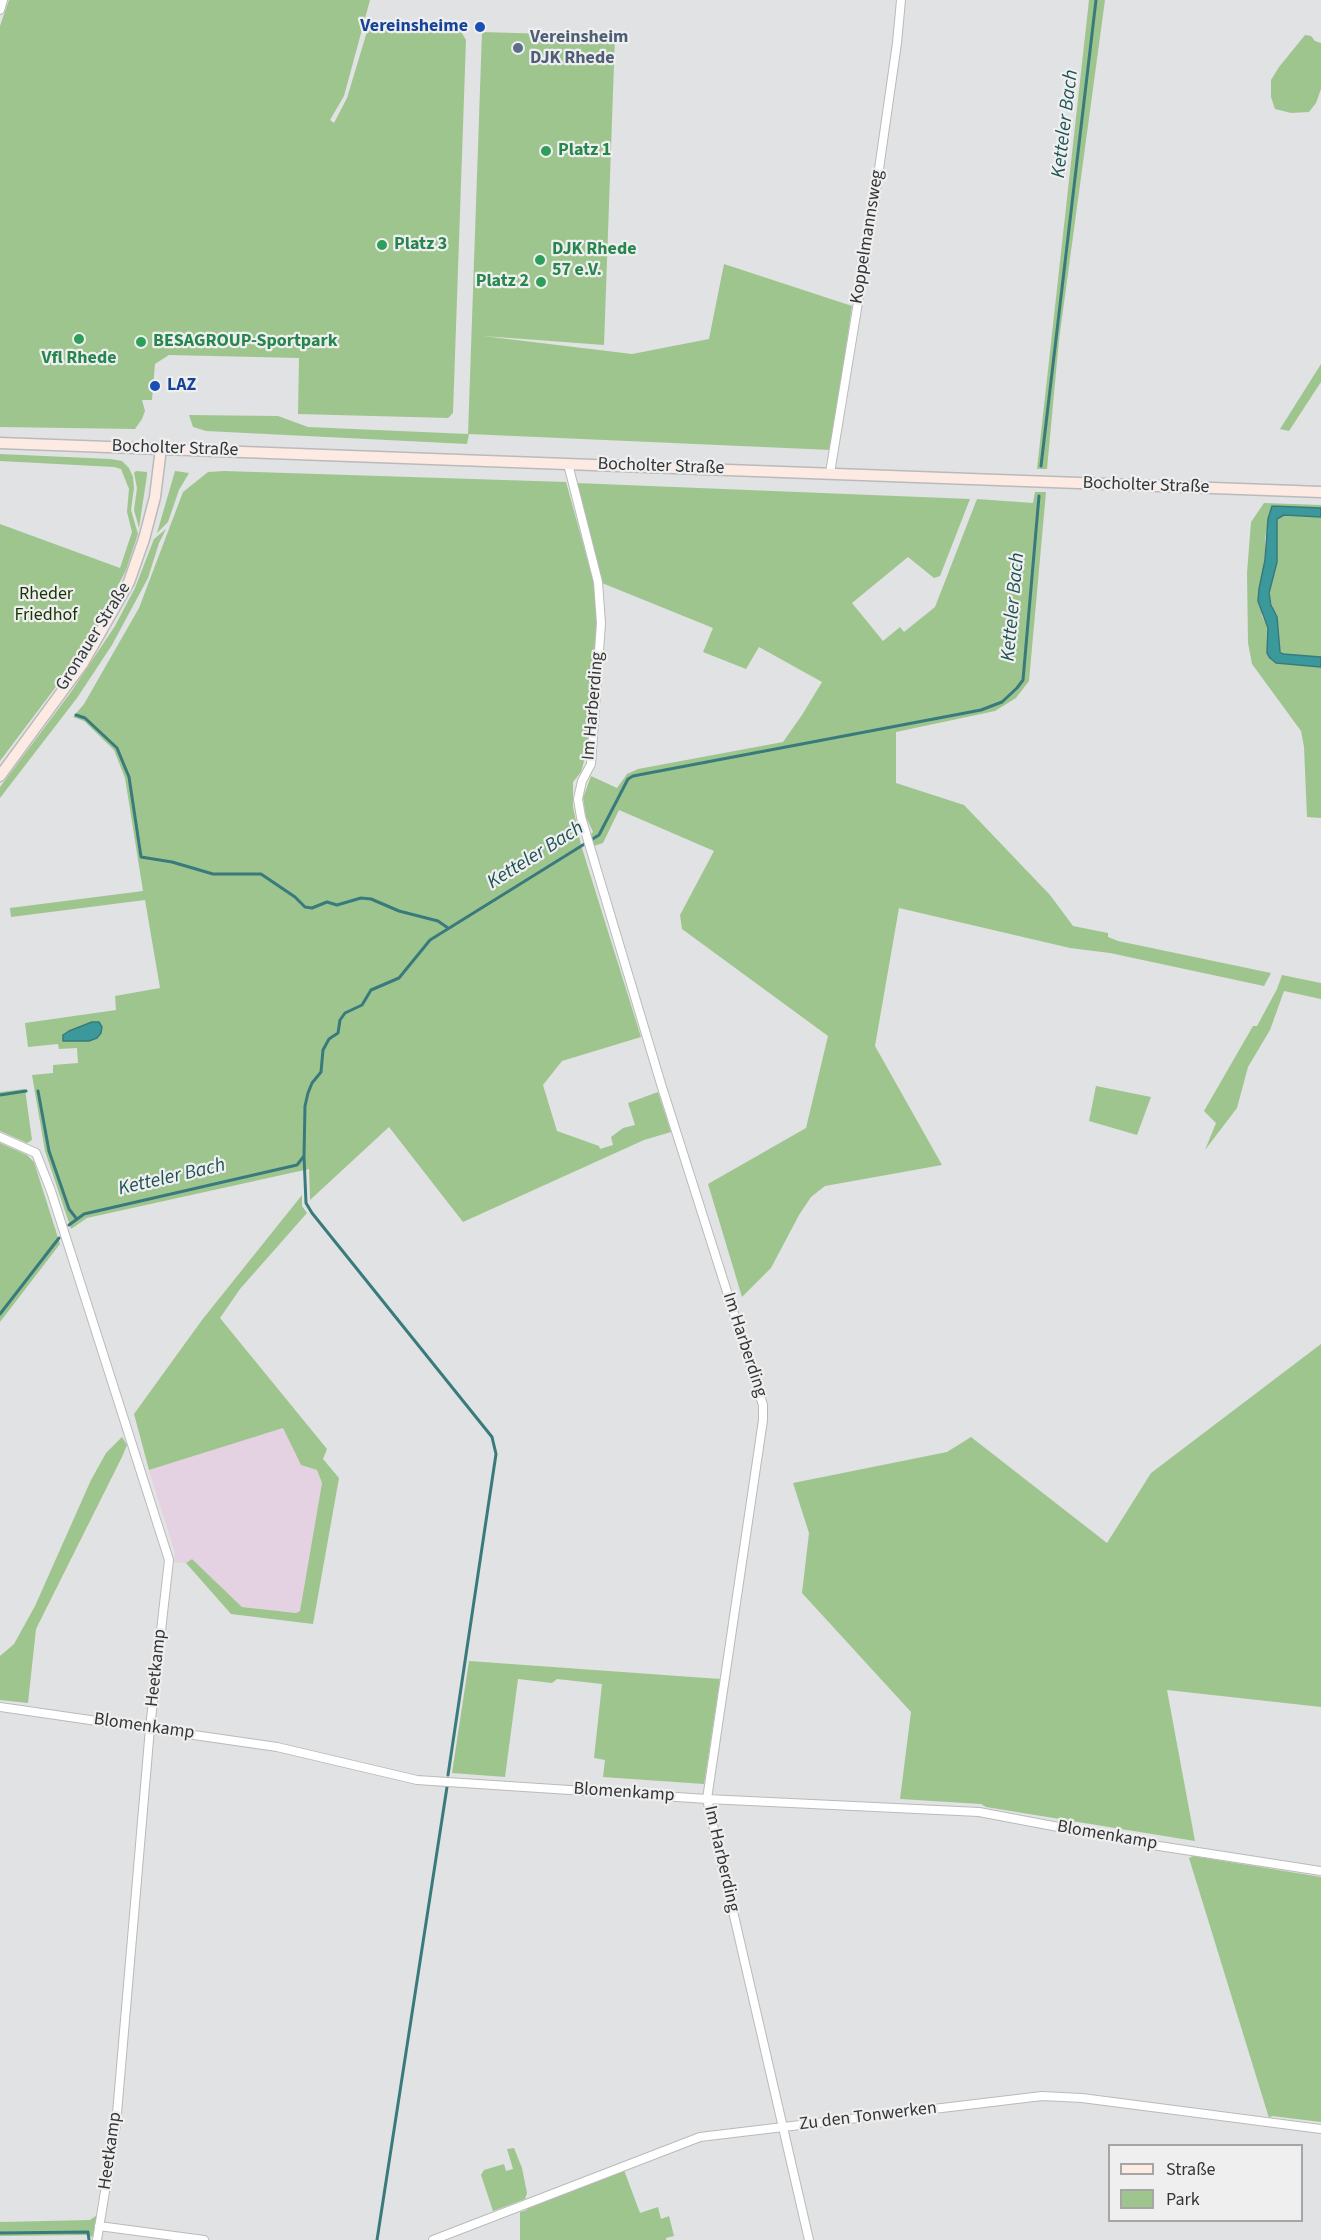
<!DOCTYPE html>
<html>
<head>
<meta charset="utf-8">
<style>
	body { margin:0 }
	#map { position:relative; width:1321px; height:2240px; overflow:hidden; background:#e1e2e3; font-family:"Source Sans 3",sans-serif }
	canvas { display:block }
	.legend { position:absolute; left:1108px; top:2144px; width:195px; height:78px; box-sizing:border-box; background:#efeff0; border:2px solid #a5a5a6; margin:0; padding:8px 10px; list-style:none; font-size:18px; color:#353536 }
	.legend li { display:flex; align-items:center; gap:12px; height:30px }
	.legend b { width:30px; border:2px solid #a5a5a6 }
</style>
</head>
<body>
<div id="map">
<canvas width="1321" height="2240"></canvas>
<ul class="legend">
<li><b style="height:8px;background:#fdeae3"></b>Straße</li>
<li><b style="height:16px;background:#9fc58e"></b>Park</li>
</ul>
</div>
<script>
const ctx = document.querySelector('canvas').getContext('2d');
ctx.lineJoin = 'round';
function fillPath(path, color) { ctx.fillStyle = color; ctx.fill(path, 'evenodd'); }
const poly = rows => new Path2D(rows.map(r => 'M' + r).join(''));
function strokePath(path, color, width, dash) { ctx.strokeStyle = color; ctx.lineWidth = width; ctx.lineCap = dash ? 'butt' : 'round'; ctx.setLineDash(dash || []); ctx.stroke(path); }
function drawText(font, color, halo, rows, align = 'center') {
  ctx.font = font + ' "Source Sans 3",sans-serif'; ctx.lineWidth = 4.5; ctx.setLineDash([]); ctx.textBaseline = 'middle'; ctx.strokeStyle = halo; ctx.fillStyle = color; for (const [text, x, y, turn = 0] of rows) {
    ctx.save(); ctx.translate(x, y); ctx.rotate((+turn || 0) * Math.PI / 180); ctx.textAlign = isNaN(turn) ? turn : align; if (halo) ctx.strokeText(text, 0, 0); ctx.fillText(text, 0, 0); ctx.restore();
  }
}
fillPath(poly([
	[283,1428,301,1465,317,1470,322,1483,300,1611,296,1613,242,1607,192,1559,186,1563,174,1562,175,1553,149,1470]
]), '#e4d2e2');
fillPath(poly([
	[9,0,370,0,344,96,330,120,334,123,347,98,369,25,459,28,466,40,453,413,448,418,298,414,299,358,169,355,155,364,152,400,142,400,145,411,142,419,135,429,0,427,0,26],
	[1089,0,1105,0,1059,340,1047,469,1037,469],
	[482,32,615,36,604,345,483,336,632,354,709,339,724,264,852,306,831,450,469,434,467,444,206,431,193,427,189,415,278,416,308,427,468,434],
	[1305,35,1311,36,1315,41,1321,43,1321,89,1316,103,1309,112,1291,113,1275,109,1271,97,1271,80,1279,67],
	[1321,364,1321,382,1289,431,1280,429],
	[0,454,111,459,122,461,129,468,133,477,134,488,131,510,138,534,126,570,101,619,58,684,0,761,0,524,120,568,132,532,127,512,129,489,121,469,114,467,0,461],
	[136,471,147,472,147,475,139,528,134,510,137,488,134,473],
	[175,471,189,473,179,490,168,522,157,533],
	[224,471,566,482,593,580,597,613,590,740,581,772,573,782,573,807,581,845,641,1037,562,1061,543,1085,557,1131,599,1146,600,1149,613,1145,611,1137,623,1128,635,1125,628,1103,658,1092,671,1132,644,1140,463,1222,389,1127,310,1200,309,1169,87,1218,71,1229,45,1151,32,1075,53,1073,53,1065,78,1063,77,1048,59,1049,58,1044,28,1047,25,1023,116,1010,115,996,160,988,145,900,11,917,10,908,143,891,125,778,114,750,84,721,73,717,84,704,139,608,183,492,208,472],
	[576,483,970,499,940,576,934,578,908,557,852,603,883,641,900,627,904,632,935,607,977,499,1033,503,1035,492,1046,492,1029,681,1016,698,995,711,896,732,896,783,964,805,1050,895,1073,926,1108,933,1108,937,1118,941,1271,973,1264,986,1110,953,1070,948,899,908,875,1046,942,1165,825,1186,811,1197,799,1215,771,1268,742,1297,708,1184,806,1128,828,1036,682,929,680,915,714,851,619,810,603,843,594,846,591,834,593,832,586,817,583,798,591,776,617,788,627,774,638,769,783,742,802,715,822,682,759,647,746,669,703,652,713,628,602,583],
	[1264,503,1321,505,1321,508,1272,506,1265,538,1265,560,1259,589,1262,616,1268,628,1267,653,1277,663,1321,667,1321,818,1307,817,1304,747,1301,731,1252,664,1248,643,1247,573,1251,522],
	[1284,515,1321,517,1321,657,1283,654,1279,649,1279,632,1269,593,1277,562,1277,519],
	[166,529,159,543,148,578,112,645,77,698,0,798,0,787,71,692,115,626,135,588,154,539],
	[1282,975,1321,983,1321,999,1284,991,1270,1030,1248,1067,1237,1108,1205,1150,1216,1123,1204,1111,1253,1026,1257,1026,1277,989],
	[1096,1086,1151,1097,1137,1135,1089,1121],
	[25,1089,32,1140,27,1143,0,1131,0,1092],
	[0,1143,27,1155,34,1162,60,1244,0,1322],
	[302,1195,302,1206,307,1213,240,1289,220,1318,327,1449,323,1459,339,1478,313,1624,231,1614,186,1563,192,1559,242,1607,296,1613,300,1611,322,1483,317,1470,301,1465,283,1428,149,1470,134,1414,202,1320],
	[1321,1344,1321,1707,1167,1690,1195,1841,986,1807,981,1804,900,1799,911,1712,802,1593,809,1533,793,1483,947,1452,971,1437,1107,1543,1151,1473],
	[122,1437,127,1445,122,1457,36,1629,28,1703,0,1700,0,1656,14,1644,35,1606,91,1480,106,1453],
	[469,1661,720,1679,704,1784,603,1777,605,1760,594,1758,602,1684,557,1679,552,1683,518,1679,505,1777,452,1773],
	[1193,1856,1321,1877,1321,2122,1272,2116,1269,2118,1189,1858],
	[514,2148,522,2168,527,2193,525,2199,493,2211,481,2175,484,2170,504,2164,506,2171,513,2169,507,2149],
	[624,2170,640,2213,658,2207,661,2219,669,2216,674,2236,666,2238,666,2240,520,2240,520,2212,527,2210,526,2207],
	[97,2215,94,2237,85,2235,0,2236,0,2222,90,2220]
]), '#9fc58e');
const water = poly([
	[1272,506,1321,508,1321,517,1284,515,1277,519,1277,562,1269,593,1271,605,1277,617,1280,652,1283,654,1321,657,1321,667,1276,663,1270,658,1267,653,1268,628,1258,601,1259,589,1265,560,1268,519,1272,506],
	[92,1022,99,1022,102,1027,101,1033,97,1038,89,1041,63,1041,63,1035,69,1031,92,1022]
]);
fillPath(water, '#3b999b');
strokePath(water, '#397b7d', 1.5);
strokePath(poly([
	[1041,466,1096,0],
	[76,715,85,718,117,748,129,777,141,857,172,862,213,874,261,874,295,897,305,907,312,908,327,902,337,905,361,898,371,899,399,911,438,921,448,928],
	[38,1091,49,1151,69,1209,76,1218],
	[0,1095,26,1091],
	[304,1156,306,1203,312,1213,492,1437,496,1454,448,1775],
	[69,1225,84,1214,297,1165,304,1156,305,1106,308,1093,312,1083,321,1072,323,1050,329,1039,338,1033,340,1020,345,1013,362,1005,371,990,399,978,430,940,599,835,628,779,633,776,981,710,1002,702,1017,688,1023,680,1039,496],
	[0,1314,59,1238],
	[0,2233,88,2232,89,2240],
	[377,2240,447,1787]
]), '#397b7d', 3);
const street = poly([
	[0,10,3,0],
	[568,464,598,582,601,623,591,764,582,781,578,799,581,817,661,1084,763,1405,763,1420,707,1799,809,2240],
	[830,473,873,211,897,43,901,0],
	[0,1137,36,1153,51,1191,169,1560,150,1728,116,2125,97,2240],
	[0,1707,277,1747,417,1780,707,1799,979,1812,1159,1846,1321,1871],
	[99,2226,204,2240],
	[433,2240,700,2137,1042,2096,1082,2098,1321,2129]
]);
const secondary = poly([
	[0,443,1321,492],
	[0,776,83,663,129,582,144,539,155,497,161,448]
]);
strokePath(street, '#bababb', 10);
strokePath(secondary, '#bababb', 13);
strokePath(street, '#fff', 8);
strokePath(secondary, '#fdeae3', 10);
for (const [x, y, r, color] of [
	[480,27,6,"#1a4fb4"],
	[518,48,6,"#5c6f8a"],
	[546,151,6,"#2e9e5b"],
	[382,245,6,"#2e9e5b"],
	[540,260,6,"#2e9e5b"],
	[541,282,6,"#2e9e5b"],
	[79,339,6,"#2e9e5b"],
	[141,342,6,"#2e9e5b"],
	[155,386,6,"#1a4fb4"]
]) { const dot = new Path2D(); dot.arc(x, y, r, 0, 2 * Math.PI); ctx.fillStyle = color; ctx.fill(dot); strokePath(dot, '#efeff0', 2); }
drawText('bold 18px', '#164399', '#efeff0', [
	["Vereinsheime",468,27],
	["LAZ",167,386,"left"]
], 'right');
drawText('bold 18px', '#4e5e75', '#efeff0', [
	["Vereinsheim",530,38],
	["DJK Rhede",530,59]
], 'left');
drawText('bold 18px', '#27864d', '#efeff0', [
	["Platz 1",558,151],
	["Platz 3",394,245],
	["DJK Rhede",552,250],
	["57 e.V.",552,271],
	["Platz 2",529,282,"right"],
	["BESAGROUP-Sportpark",153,342],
	["Vfl Rhede",79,359,"center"]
], 'left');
drawText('18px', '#353536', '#efeff0', [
	["Koppelmannsweg",868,237,-81],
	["Bocholter Straße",175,449,2],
	["Bocholter Straße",661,467,2],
	["Bocholter Straße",1146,486,2],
	["Gronauer Straße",94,637,-58],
	["Im Harberding",594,706,-85],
	["Im Harberding",744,1345,72],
	["Heetkamp",157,1668,-84],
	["Blomenkamp",144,1727,8],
	["Blomenkamp",624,1793,4],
	["Blomenkamp",1107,1836,10],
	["Im Harberding",721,1859,77],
	["Zu den Tonwerken",868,2117,-7],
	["Heetkamp",111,2151,-82]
]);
drawText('18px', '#173603', '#efeff0', [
	["Rheder",46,595],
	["Friedhof",46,616]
]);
drawText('italic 20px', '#1e5354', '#efeff0', [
	["Ketteler Bach",1066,124,-83],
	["Ketteler Bach",1014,607,-85],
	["Ketteler Bach",536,856,-32],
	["Ketteler Bach",172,1178,-13]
]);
</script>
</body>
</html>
